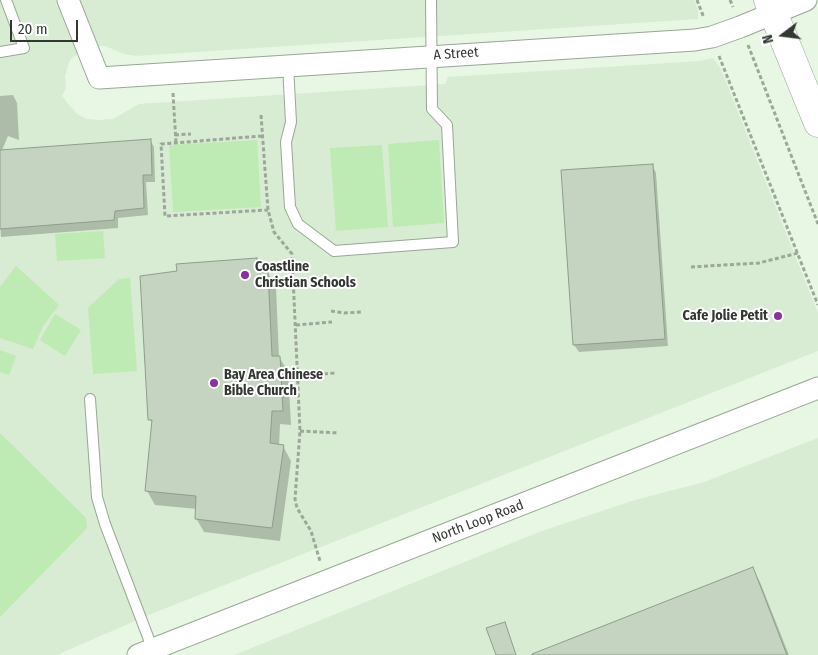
<!DOCTYPE html>
<html>
<head>
<meta charset="utf-8">
<style>
	body { margin:0 }
	#map { position:relative; width:818px; height:655px; overflow:hidden; background:#e7f7e3; font-family:"Fira Sans Condensed",sans-serif }
	canvas { display:block }
	.north { position:absolute; left:758px; top:10px; width:50px; height:50px; -webkit-text-stroke:4px #fff; paint-order:stroke; rotate:255deg; font-size:14px; font-weight:700; line-height:20px; text-align:center; color:#323831 }
	.north::after { content:''; display:block; margin:auto; width:18px; height:22px; background:#323831; clip-path:polygon(50% 0,100% 100%,50% 72%,0 100%) }
	.scale { position:absolute; left:10px; top:20px; width:68px; height:22px; box-sizing:border-box; border:2px solid #323831; border-top:0; padding-left:6px; font-size:15px; line-height:18px; white-space:nowrap; color:#323831; -webkit-text-stroke:4px #fff; paint-order:stroke }
</style>
</head>
<body>
<div id="map">
<canvas width="818" height="655"></canvas>
<div class="north">N</div>
<div class="scale">20 m</div>
</div>
<script>
const ctx = document.querySelector('canvas').getContext('2d');
ctx.lineJoin = 'round';
function fillPath(path, color) { ctx.fillStyle = color; ctx.fill(path, 'evenodd'); }
const poly = rows => new Path2D(rows.map(r => 'M' + r).join(''));
function strokePath(path, color, width, dash) { ctx.strokeStyle = color; ctx.lineWidth = width; ctx.lineCap = dash ? 'butt' : 'round'; ctx.setLineDash(dash || []); ctx.stroke(path); }
function drawText(font, color, halo, rows, align = 'center') {
  ctx.font = font + ' "Fira Sans Condensed",sans-serif'; ctx.lineWidth = 4; ctx.setLineDash([]); ctx.textBaseline = 'middle'; ctx.strokeStyle = halo; ctx.fillStyle = color; for (const [text, x, y, turn = 0] of rows) {
    ctx.save(); ctx.translate(x, y); ctx.rotate((+turn || 0) * Math.PI / 180); ctx.textAlign = isNaN(turn) ? turn : align; if (halo) ctx.strokeText(text, 0, 0); ctx.fillText(text, 0, 0); ctx.restore();
  }
}
fillPath(poly([
	[0,0,694,0,698,9,698,19,136,56,124,54,105,46,86,47,70,60,65,76,66,88,62,96,77,114,87,119,99,120,113,119,139,104,445,84,448,77,700,61,713,58,721,69,818,313,818,351,151,614,57,655,0,655],
	[818,438,818,655,234,655,539,532,635,500,704,482]
]), '#d8ecd3');
fillPath(poly([
	[257,140,261,207,173,212,169,145],
	[439,140,444,223,393,227,388,144],
	[382,145,388,227,336,231,330,148],
	[103,231,105,258,57,261,55,234],
	[16,266,59,305,43,326,33,349,0,338,0,287],
	[130,278,137,371,93,374,88,308,119,279],
	[55,314,81,330,65,356,40,340],
	[0,350,16,356,9,375,0,372],
	[0,433,86,518,87,528,0,617]
]), '#beeab4');
fillPath(poly([
	[13,95,17,103,19,140,8,136,0,155,0,96],
	[150,140,154,147,155,182,146,182,148,215,118,218,118,228,1,237,0,218],
	[652,165,656,173,668,346,579,352,574,345],
	[257,260,264,273,268,273,276,287,279,357,288,371,291,425,280,424,279,446,283,446,291,461,280,541,204,532,196,518,197,509,155,505,147,491,153,425,150,419,178,272],
	[752,568,760,582,789,655,533,655]
]), '#0003');
const building = poly([
	[151,139,152,175,143,175,144,208,115,211,114,220,0,229,0,150,151,139],
	[653,164,665,339,573,345,561,170,653,164],
	[257,258,257,272,268,272,272,356,280,356,283,411,272,411,270,443,284,445,272,528,195,519,196,496,145,491,152,420,148,420,140,276,177,271,176,264,257,258],
	[753,567,787,655,532,655,532,654,753,567],
	[505,622,516,655,496,655,486,628,505,622]
]);
fillPath(building, '#c4d4c1');
strokePath(building, '#8f9e8c', 1);
const lane = poly([
	[0,52,24,48,6,0],
	[288,65,291,122,286,142,290,207,298,224,334,251,453,242,447,125,432,109,431,0],
	[90,399,97,497,105,524,153,650]
]);
const street = poly([
	[68,0,99,78,695,40,712,37,740,27,806,0],
	[138,655,818,388]
]);
const secondary = poly([
	[768,0,818,123]
]);
strokePath(lane, '#98a795', 12);
strokePath(street, '#98a795', 23);
strokePath(secondary, '#98a795', 29);
strokePath(poly([
	[697,0,704,18],
	[730,0,733,7],
	[748,45,818,224],
	[719,56,818,305],
	[173,93,176,143],
	[261,115,268,210,274,232,292,254,300,431,295,499,297,508,311,531,320,561],
	[175,135,191,134],
	[262,136,161,144,165,216,268,210],
	[691,267,759,263,798,253],
	[331,311,344,313,361,312],
	[296,325,332,322],
	[298,376,335,373],
	[300,431,339,433]
]), '#9ca799', 3, [4, 2.5]);
strokePath(lane, '#fff', 10);
strokePath(street, '#fff', 21);
strokePath(secondary, '#fff', 28);
for (const [x, y, r, color] of [
	[245,275,5,"#8a319d"],
	[778,316,5,"#8a319d"],
	[214,383,5,"#8a319d"]
]) { const dot = new Path2D(); dot.arc(x, y, r, 0, 2 * Math.PI); ctx.fillStyle = color; ctx.fill(dot); strokePath(dot, '#fff', 2); }
drawText('14px', '#323831', '#fff', [
	["A Street",456,54,-4],
	["North Loop Road",478,522,-21]
]);
drawText('bold 14px', '#323831', '#fff', [
	["Coastline",255,267],
	["Christian Schools",255,283],
	["Cafe Jolie Petit",768,316,"right"],
	["Bay Area Chinese",224,375],
	["Bible Church",224,391]
], 'left');
</script>
</body>
</html>
